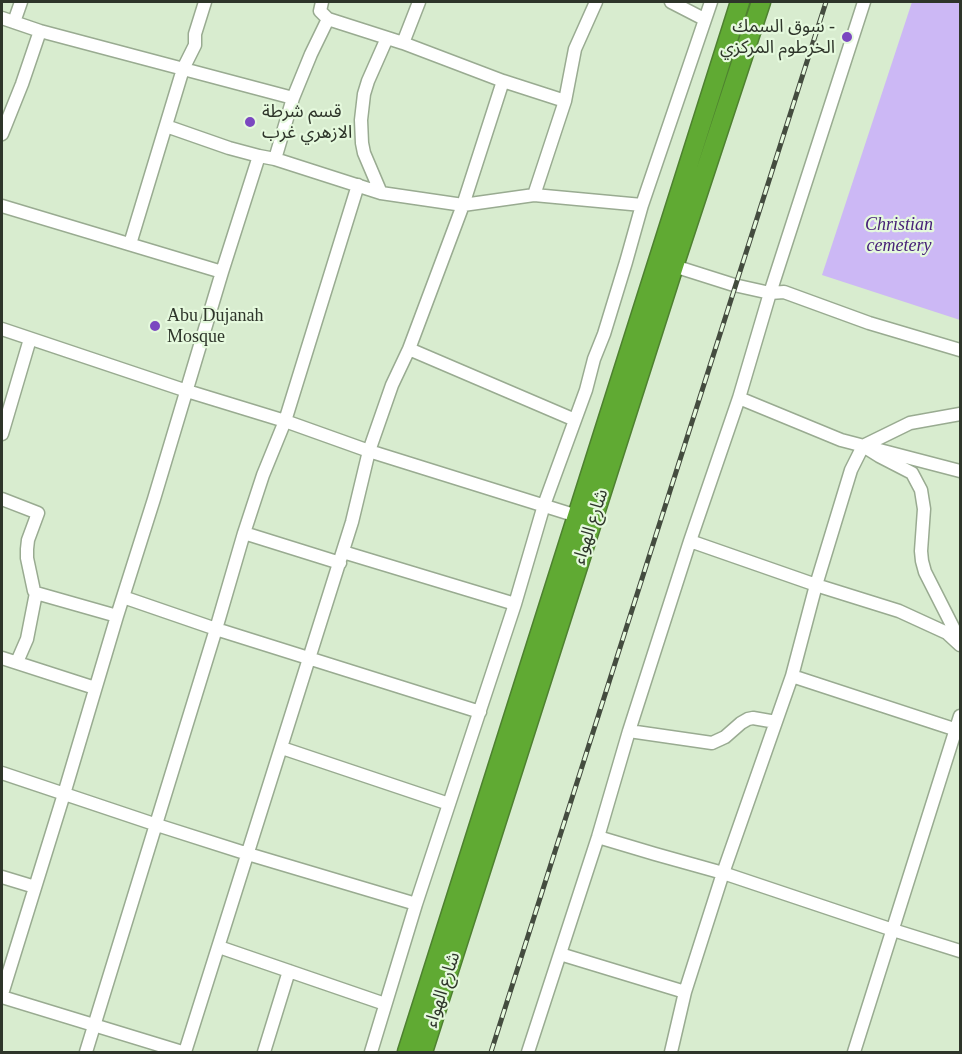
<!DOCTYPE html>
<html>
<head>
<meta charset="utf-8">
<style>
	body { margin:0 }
	#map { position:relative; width:962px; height:1054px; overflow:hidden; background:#d8eccf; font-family:"Times New Roman",serif }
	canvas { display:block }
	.frame { position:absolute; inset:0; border:3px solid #2e352a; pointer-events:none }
</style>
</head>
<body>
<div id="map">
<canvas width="962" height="1054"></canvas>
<div class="frame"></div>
</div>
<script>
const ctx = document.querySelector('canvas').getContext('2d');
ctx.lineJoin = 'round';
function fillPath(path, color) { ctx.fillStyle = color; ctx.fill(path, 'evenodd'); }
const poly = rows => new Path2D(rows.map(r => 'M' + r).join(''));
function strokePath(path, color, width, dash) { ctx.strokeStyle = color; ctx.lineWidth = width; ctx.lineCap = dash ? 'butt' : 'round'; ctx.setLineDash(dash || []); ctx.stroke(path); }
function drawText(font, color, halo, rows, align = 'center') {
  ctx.font = font + ' "Times New Roman","Noto Sans Arabic",serif'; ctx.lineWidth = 4.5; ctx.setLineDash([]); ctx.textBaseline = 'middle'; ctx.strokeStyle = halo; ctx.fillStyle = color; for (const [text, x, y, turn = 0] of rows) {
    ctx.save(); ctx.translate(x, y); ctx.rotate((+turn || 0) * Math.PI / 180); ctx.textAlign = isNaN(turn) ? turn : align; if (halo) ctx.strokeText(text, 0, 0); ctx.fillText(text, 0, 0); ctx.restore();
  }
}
fillPath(poly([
	[912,2,960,2,960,320,822,275]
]), '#ccb8f5');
const minor = poly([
	[322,2,320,11,328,19,403,43,503,81,565,101],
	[671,2,704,19],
	[2,18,40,31,293,98],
	[14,22,21,2],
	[403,43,419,2],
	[166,126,229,148,259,156],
	[2,134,22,84,40,31],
	[275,159,381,193,463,205,534,195,642,205],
	[381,193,364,153,362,143,361,120,364,94,368,81,387,38],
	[534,195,565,101,575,49,596,2],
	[2,206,222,272],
	[130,244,183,69,195,45,195,34,205,2],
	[674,266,734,285,770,293,784,292,869,323,960,350],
	[2,329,187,391,285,421,369,451,577,516],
	[409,349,575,420],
	[739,398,841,440,960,471],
	[2,434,30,339],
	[863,446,879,456,912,473,921,490,924,509,921,551,922,561,925,572,960,641],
	[2,499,38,513,28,540,27,549,27,558,34,591,36,593,27,639,17,662],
	[244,533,340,563],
	[690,541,819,586,899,611,947,633,960,645],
	[343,552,515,604],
	[36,593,117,616],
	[123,597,216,629,480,712],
	[2,658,95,688],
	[792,676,960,731],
	[629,731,712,743,725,737,741,723,748,719,753,718,776,722],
	[282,748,449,804],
	[2,773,157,825,248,854,416,904],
	[598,837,655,854,723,873,893,930,960,951],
	[2,877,35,887],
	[219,947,385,1004],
	[560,954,685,992],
	[2,994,64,794,117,616,154,499,222,272,259,156,275,159,293,98,311,54,328,19],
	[2,997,182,1052],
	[86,1052,216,629,244,533,263,475,285,421,358,185],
	[185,1052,352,522,369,451,392,385,409,349,463,205,503,81],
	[264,1052,289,971],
	[371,1052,416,904,515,604,544,505,586,390,594,359,604,334,626,262,642,205,711,2],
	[528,1052,598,837,629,731,690,541,739,398,770,293,864,2],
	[671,1052,685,992,723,873,792,676,816,585,851,470,863,446,910,423,960,414],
	[854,1052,960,716]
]);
const highway = poly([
	[407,1052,740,2],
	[423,1052,674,266,761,2]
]);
strokePath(minor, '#99ab91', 15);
strokePath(highway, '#4e8130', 21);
strokePath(minor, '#fff', 12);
strokePath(highway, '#60aa33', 18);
const rail = poly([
	[491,1052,826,2]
]);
strokePath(rail, '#444c3f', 5);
strokePath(rail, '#e5f9dd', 3, [9]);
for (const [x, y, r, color] of [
	[847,37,6,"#7b48c0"],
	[250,122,6,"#7b48c0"],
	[155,326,6,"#7b48c0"]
]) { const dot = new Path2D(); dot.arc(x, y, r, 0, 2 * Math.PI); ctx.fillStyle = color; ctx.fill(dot); strokePath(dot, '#e5f9dd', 2); }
drawText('18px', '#2e352a', '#e5f9dd', [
	["سوق السمك -",835,27,"right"],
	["الخرطوم المركزي",835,48,"right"],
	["قسم شرطة",262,112],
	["الازهري غرب",262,133],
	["Abu Dujanah",167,316],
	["Mosque",167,337]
], 'left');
drawText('italic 18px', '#482278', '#e5f9dd', [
	["Christian",899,225],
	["cemetery",899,246]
]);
drawText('18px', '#2e352a', '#e5f9dd', [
	["شارع الهواء",591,527,-72],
	["شارع الهواء",443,990,-72]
]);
</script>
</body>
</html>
